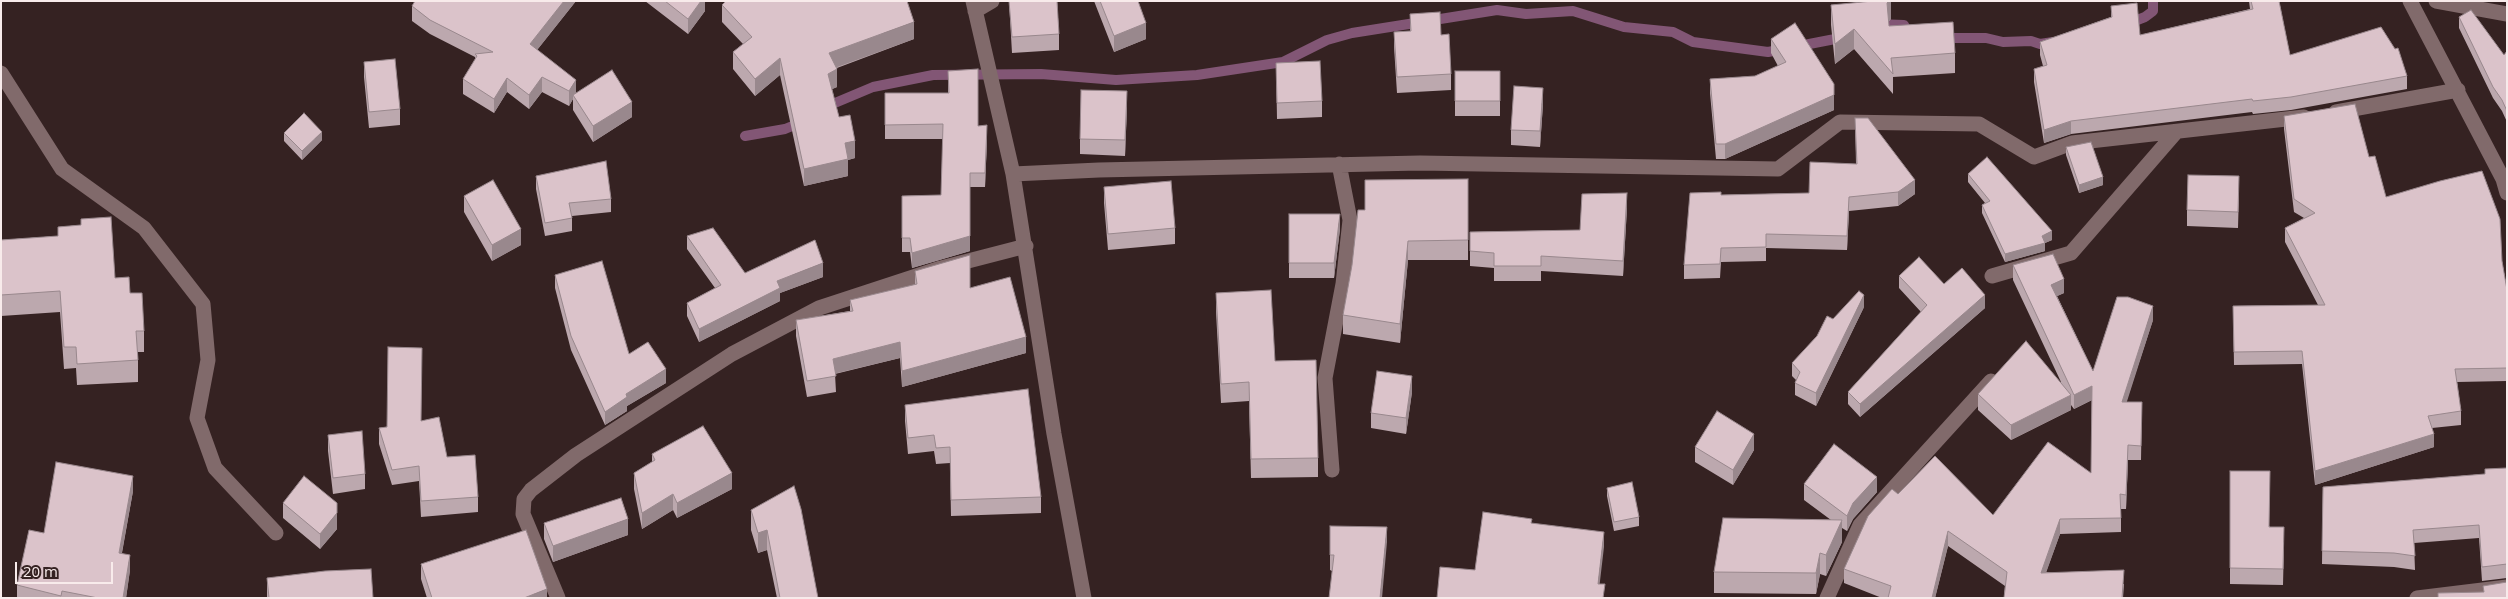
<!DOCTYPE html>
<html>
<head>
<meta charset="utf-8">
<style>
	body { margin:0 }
	#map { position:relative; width:2508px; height:599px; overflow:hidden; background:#352222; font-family:"Open Sans",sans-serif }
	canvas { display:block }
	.frame { position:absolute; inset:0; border:2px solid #f8ebeb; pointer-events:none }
	.scale { position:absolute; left:15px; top:562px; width:98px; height:22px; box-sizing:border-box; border:2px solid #f8ebeb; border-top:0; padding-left:6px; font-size:15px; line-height:18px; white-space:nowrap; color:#f8ebeb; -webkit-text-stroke:4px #352222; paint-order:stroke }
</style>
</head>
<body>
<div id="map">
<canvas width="2508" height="599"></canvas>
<div class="frame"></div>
<div class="scale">20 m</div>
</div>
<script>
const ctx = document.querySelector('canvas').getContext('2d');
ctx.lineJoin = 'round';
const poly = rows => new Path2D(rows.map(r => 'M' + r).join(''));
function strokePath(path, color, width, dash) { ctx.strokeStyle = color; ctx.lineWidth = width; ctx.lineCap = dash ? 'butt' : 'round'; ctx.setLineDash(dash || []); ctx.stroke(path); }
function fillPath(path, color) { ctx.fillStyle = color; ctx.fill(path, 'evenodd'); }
strokePath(poly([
	[1877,24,1904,25,1907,31,1913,34],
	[2127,24,2145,17,2153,11,2153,1],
	[1941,38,1986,38,2003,42,2031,41,2040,44,2053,42],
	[823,108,873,87,933,75,1041,74,1116,80,1197,75,1283,62,1327,40,1352,33,1497,10,1526,14,1573,11,1624,27,1673,32,1693,42,1768,52,1835,39,1844,34],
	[745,136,785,129,802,122]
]), '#825675', 10);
strokePath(poly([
	[973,1,1013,174,1054,434,1084,598],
	[2410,1,2503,179,2507,193],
	[2436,1,2507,14],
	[975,11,992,1],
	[1,73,62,169,144,228,203,304,208,360,197,418,215,468,276,533],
	[2336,112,2458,90],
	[1013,174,1099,170,1420,163,1778,169,1840,122,1979,124,2034,157,2072,143,2304,117],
	[1992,276,2071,253,2176,132],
	[1332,470,1325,378,1343,284,1350,220,1339,164],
	[558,598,523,514,524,499,531,490,576,455,732,354,819,308,941,268,1026,246],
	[1827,598,1860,525,1991,381],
	[2417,598,2507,587]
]), '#816a6b', 15);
fillPath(poly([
	[576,1,537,50,576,93,632,117,593,142,573,110,573,99,569,106,542,92,529,109,507,92,494,113,463,94,463,79,475,60,475,57,430,34,412,21,412,6],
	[645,1,705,1,705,11,688,34],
	[1009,1,1057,1,1059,34,1059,50,1012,53],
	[1094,1,1138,1,1146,39,1114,52],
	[1891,1,1891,19,1888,22,1889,26,1955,53,1955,73,1893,77,1893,94,1854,49,1835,64,1831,25,1831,5],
	[2249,1,2279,1,2290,55,2407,76,2407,89,2291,110,2253,114,2252,112,2071,134,2044,143,2034,82,2034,69,2043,66,2040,55,2040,42,2111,17,2111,6,2140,35,2250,9],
	[722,5,914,39,837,68,837,87,832,89,839,117,855,158,848,160,848,176,804,186,780,75,755,96,733,69,733,52,743,44,722,22],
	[1410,14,1441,35,1451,74,1451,90,1397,93,1394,47,1394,32,1410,31],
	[2459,17,2504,55,2507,51,2507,122,2502,111,2493,98,2459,28],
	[1771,39,1834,110,1725,159,1716,159,1710,93,1710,79,1755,76,1778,66,1771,53],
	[364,62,400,109,400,125,369,128,364,77],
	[1276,63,1322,101,1322,117,1277,119],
	[948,71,978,126,987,140,985,187,970,187,970,251,912,268,910,252,902,252,902,196,941,195,943,139,885,139,885,93,948,93],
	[1455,71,1500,71,1500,116,1455,116],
	[1543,104,1540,147,1511,145,1511,130],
	[1127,107,1125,156,1080,154,1080,139],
	[2284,116,2369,157,2386,197,2502,261,2507,290,2507,381,2457,382,2461,411,2461,425,2432,428,2434,447,2315,485,2302,364,2234,365,2233,306,2318,305,2285,242,2285,228,2304,218,2294,212,2284,129],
	[1855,118,1915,194,1898,206,1849,211,1847,250,1766,248,1766,261,1721,262,1720,278,1684,279,1684,265,1721,195,1809,193,1856,164],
	[284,133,322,140,302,160,284,141],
	[2066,147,2103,185,2079,193,2066,155],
	[1968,174,2052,240,2045,243,2045,251,2005,262,1982,213,1982,205,1985,203,1968,182],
	[536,176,611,199,611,212,572,216,572,231,545,236,536,189],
	[1468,179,1468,260,1408,260,1400,343,1343,334,1343,315,1365,210],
	[1104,187,1175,228,1175,244,1108,250,1104,203],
	[2239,192,2238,228,2187,226,2187,210],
	[464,196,521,245,492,261,464,212],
	[1627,208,1623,276,1541,271,1541,281,1494,281,1494,268,1470,266,1470,232,1580,230],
	[1289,214,1340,229,1334,278,1289,278],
	[81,219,115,278,130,293,144,331,144,352,138,352,138,382,77,385,76,368,64,369,60,312,1,316,1,240,58,236,58,227,81,225],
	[687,236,745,273,823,277,780,293,780,301,699,342,687,316,687,303,715,288,687,249],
	[2013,265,2064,293,2057,296,2093,371,2153,320,2126,402,2142,402,2141,460,2128,460,2126,509,2121,509,2121,532,2060,534,2046,572,2124,584,2123,598,2004,598,2005,586,1948,546,1935,598,1882,598,1844,583,1844,569,1898,494,1993,515,2091,473,2092,400,2074,409,2071,405,2071,410,2011,440,1978,410,1978,394,2061,382,2013,280],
	[915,271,970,288,1026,353,902,387,900,358,835,374,836,392,807,397,796,336,796,320,850,311,850,300,915,285],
	[555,275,629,354,666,383,627,406,627,411,605,425,571,350,555,288],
	[1899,276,1944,284,1985,308,1860,417,1848,404,1848,392,1921,312,1899,288],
	[1216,293,1275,361,1318,458,1318,477,1251,478,1249,401,1221,403,1216,312],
	[1864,307,1816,406,1795,395,1795,383,1796,380,1792,376,1792,363,1833,319],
	[1412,392,1406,434,1371,428,1371,413],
	[905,405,1041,497,1041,513,951,516,950,463,936,464,934,451,908,454,905,421],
	[422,421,447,457,478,497,478,512,421,517,419,481,392,485,379,444,379,428],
	[328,435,365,474,365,489,333,494,328,451],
	[1695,447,1754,450,1733,485,1695,462],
	[652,454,732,489,677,518,673,510,642,529,634,489,634,473,652,462],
	[2507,468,2507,578,2482,581,2479,538,2414,543,2415,570,2394,567,2322,564,2323,487,2485,474],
	[2230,471,2270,527,2284,543,2283,585,2230,584],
	[1804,484,1877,492,1853,519,1847,531,1842,528,1842,542,1826,576,1820,574,1816,594,1714,593,1714,572,1831,520,1804,500],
	[1607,488,1639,517,1639,526,1614,531,1607,496],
	[133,491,122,553,130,570,126,598,17,598,17,585,44,533],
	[283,503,337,529,320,549,283,518],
	[751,510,818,598,777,598,767,550,758,553,751,530],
	[544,523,628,535,553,562,544,539],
	[1330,526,1387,542,1332,571,1330,570],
	[421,564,547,598,427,598,421,579],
	[267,578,373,598,267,598]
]), '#bca8ae');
fillPath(poly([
	[564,1,576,1,530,59,530,44],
	[701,1,705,1,705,11,688,34,688,19],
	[1889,1,1891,1,1891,19,1887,23,1887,3],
	[914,22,914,39,829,70,829,53],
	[1146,23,1146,39,1114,52,1114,36],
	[1854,29,1854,49,1835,64,1835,44],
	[780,58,780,75,755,96,755,79],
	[837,69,837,87,828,91,828,74],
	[542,77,542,92,529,109,529,95],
	[507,78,507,92,494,113,494,99],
	[576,80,576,95,573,95,573,99,569,106,569,91],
	[1543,88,1543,104,1540,147,1540,131],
	[1127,91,1127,107,1125,156,1125,140],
	[1834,95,1834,110,1725,159,1725,144],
	[632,102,632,117,593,142,593,126],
	[2071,121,2071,134,2044,143,2044,130],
	[987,125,987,140,985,187,985,173],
	[322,132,322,140,302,160,302,151],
	[855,141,855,158,848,160,848,176,804,186,804,169,845,143],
	[2103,177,2103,185,2079,193,2079,185],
	[1915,180,1915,194,1898,206,1898,192],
	[1627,193,1627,208,1623,276,1623,261],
	[1849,197,1849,211,1847,250,1847,236],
	[1340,214,1340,229,1334,278,1334,263],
	[521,229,521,245,492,261,492,245],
	[2052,231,2052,240,2045,243,2045,251,2005,262,2005,254,2042,236],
	[970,236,970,251,912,268,912,253],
	[1408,241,1408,260,1400,343,1400,324],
	[823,263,823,277,780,293,780,301,699,342,699,329,777,281],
	[2064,279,2064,293,2051,299,2051,285],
	[1864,295,1864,307,1816,406,1816,393],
	[1985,295,1985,308,1860,417,1860,404],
	[2153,306,2153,320,2122,417,2122,402],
	[1026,337,1026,353,902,387,902,371],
	[900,342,900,358,833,374,833,359],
	[666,369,666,383,627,406,627,411,605,425,605,412,626,394],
	[1412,376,1412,392,1406,434,1406,418],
	[2092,386,2092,400,2074,409,2074,395],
	[2071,395,2071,410,2011,440,2011,425],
	[1754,434,1754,450,1733,485,1733,470],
	[2434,434,2434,447,2315,485,2315,471],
	[2128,445,2128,460,2126,509,2126,495],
	[732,473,732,489,677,518,677,503],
	[133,476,133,491,119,568,119,553],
	[1877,477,1877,492,1853,519,1847,531,1847,516,1853,503],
	[673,494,673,510,642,529,642,513],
	[337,513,337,529,320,549,320,534],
	[628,519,628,535,553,562,553,546],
	[2060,519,2060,534,2041,587,2041,573],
	[1842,520,1842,542,1826,576,1826,555],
	[1387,527,1387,542,1382,598,1380,598],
	[767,530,767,550,758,553,758,533],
	[1948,531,1948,546,1935,598,1932,598],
	[1604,532,1604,547,1598,598,1598,584],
	[1820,553,1820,574,1816,594,1816,573],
	[130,555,130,570,126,598,123,598],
	[547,589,547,598,524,598]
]), '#99888d');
const building = poly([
	[415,1,564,1,530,44,576,80,569,91,542,77,529,95,507,78,494,99,463,79,477,56,475,54,493,52,430,20,412,6,415,1],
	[665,1,701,1,688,19,665,1],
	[726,1,907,1,914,22,829,53,837,69,828,74,839,117,850,115,855,141,845,143,848,159,804,169,780,58,755,79,733,52,752,37,722,5,726,1],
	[1009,1,1057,1,1059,34,1012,37,1009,1],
	[1100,1,1138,1,1146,23,1114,36,1100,1],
	[1873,1,1889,1,1887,3,1889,26,1953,22,1955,53,1891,58,1893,74,1854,29,1835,44,1831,5,1873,1],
	[2251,1,2279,1,2290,55,2381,27,2395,49,2398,48,2407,76,2291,97,2253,101,2252,99,2071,121,2044,130,2034,69,2047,65,2040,42,2112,17,2111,6,2137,3,2140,35,2253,9,2251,1],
	[2471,10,2504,55,2507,51,2507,111,2502,100,2493,87,2459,17,2471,10],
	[1440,12,1441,35,1449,34,1451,74,1397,77,1394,32,1411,31,1410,14,1440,12],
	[1795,23,1834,84,1834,95,1725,144,1716,144,1710,79,1755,76,1786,62,1771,39,1795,23],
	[395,59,400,109,369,112,364,62,395,59],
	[1320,61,1322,101,1277,103,1276,63,1320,61],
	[978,69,978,126,987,125,985,173,970,173,970,236,912,253,910,238,902,238,902,196,941,195,943,124,885,125,885,93,949,93,948,71,978,69],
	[612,70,632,102,593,126,573,95,612,70],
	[1455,71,1500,71,1500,101,1455,101,1455,71],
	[1514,86,1543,88,1540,131,1511,130,1514,86],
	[1081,90,1127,91,1125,140,1080,139,1081,90],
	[2355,104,2369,157,2375,156,2386,197,2440,181,2482,171,2500,219,2502,261,2507,290,2507,368,2455,369,2461,411,2428,416,2434,434,2315,471,2302,351,2234,352,2233,306,2325,305,2285,228,2315,213,2294,199,2284,116,2355,104],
	[304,113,322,132,302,151,284,133,304,113],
	[1855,118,1868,118,1915,180,1898,192,1849,197,1847,236,1766,234,1766,247,1721,248,1720,264,1684,265,1690,193,1721,192,1721,195,1809,193,1810,162,1857,164,1855,118],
	[2091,142,2103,177,2079,185,2066,147,2091,142],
	[1987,157,2052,231,2042,236,2045,243,2005,254,1982,205,1990,201,1968,174,1987,157],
	[606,161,611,199,569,203,572,218,545,223,536,176,606,161],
	[2188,175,2239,176,2238,212,2187,210,2188,175],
	[1468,179,1468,240,1408,241,1400,324,1343,315,1352,265,1358,210,1365,210,1365,180,1468,179],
	[493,180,521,229,492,245,464,196,493,180],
	[1171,181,1175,228,1108,234,1104,187,1171,181],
	[1627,193,1623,261,1541,256,1541,266,1494,266,1494,253,1470,251,1470,232,1580,230,1582,194,1627,193],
	[1289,214,1340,214,1334,263,1289,263,1289,214],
	[111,217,115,278,129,277,130,293,142,293,144,331,136,331,138,360,77,364,76,347,64,347,60,291,1,295,1,240,58,236,58,227,81,225,81,219,111,217],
	[713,228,745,273,815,240,823,263,777,281,780,288,699,329,687,303,721,285,687,236,713,228],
	[2053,254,2064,279,2051,285,2093,371,2117,297,2128,297,2153,306,2122,402,2142,402,2141,446,2128,445,2126,495,2120,494,2121,518,2060,519,2041,573,2124,570,2122,598,2004,598,2007,572,1948,531,1932,598,1888,598,1891,586,1844,569,1868,516,1892,489,1898,494,1935,456,1993,515,2048,442,2091,473,2092,386,2074,395,2013,265,2053,254],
	[970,255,970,288,1010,277,1026,337,902,371,900,342,833,359,836,376,807,381,796,320,853,311,850,300,917,284,915,271,970,255],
	[1919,257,1944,284,1962,268,1985,295,1860,404,1848,392,1927,305,1899,276,1919,257],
	[602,261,629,354,648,342,666,369,626,394,627,397,605,412,571,336,555,275,602,261],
	[1271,290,1275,361,1316,360,1318,458,1251,459,1249,382,1221,384,1216,293,1271,290],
	[1859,291,1864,295,1816,393,1795,383,1800,372,1792,363,1817,336,1827,316,1833,319,1859,291],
	[2026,341,2071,395,2011,425,1978,394,2026,341],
	[388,347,422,348,421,421,439,417,447,457,475,455,478,497,421,501,419,466,392,470,379,428,387,427,388,347],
	[1377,371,1412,376,1406,418,1371,413,1377,371],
	[1028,389,1041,497,951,500,950,447,936,448,934,435,908,438,905,405,1028,389],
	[1717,411,1754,434,1733,470,1695,447,1717,411],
	[703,426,732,473,677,503,673,494,642,513,634,473,655,460,652,454,703,426],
	[362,431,365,474,333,478,328,435,362,431],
	[1834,444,1877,477,1853,503,1847,516,1804,484,1834,444],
	[56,462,133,476,119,553,130,555,123,598,98,598,62,591,61,596,17,585,29,530,44,533,56,462],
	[2507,468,2507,564,2482,567,2479,525,2413,530,2415,556,2394,553,2322,551,2323,487,2485,474,2485,469,2507,468],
	[2230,471,2270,471,2269,527,2284,527,2283,569,2230,568,2230,471],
	[304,476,337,503,337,513,320,534,283,503,304,476],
	[1632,482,1639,517,1614,522,1607,488,1632,482],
	[794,486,801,509,818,598,780,598,767,530,758,533,751,510,794,486],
	[621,498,628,519,553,546,544,523,621,498],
	[1483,512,1532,519,1531,523,1604,532,1598,584,1605,584,1603,598,1437,598,1440,567,1475,570,1483,512],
	[1723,518,1842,520,1826,555,1820,553,1816,573,1714,572,1723,518],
	[1330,526,1387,527,1380,598,1329,598,1334,555,1330,555,1330,526],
	[526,530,547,589,524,598,432,598,421,564,526,530],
	[371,569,373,598,269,598,267,578,325,571,371,569],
	[2507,582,2507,598,2438,598,2438,593,2484,592,2483,586,2507,582]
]);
fillPath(building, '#dbc3ca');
strokePath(building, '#99888d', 1);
</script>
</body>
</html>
